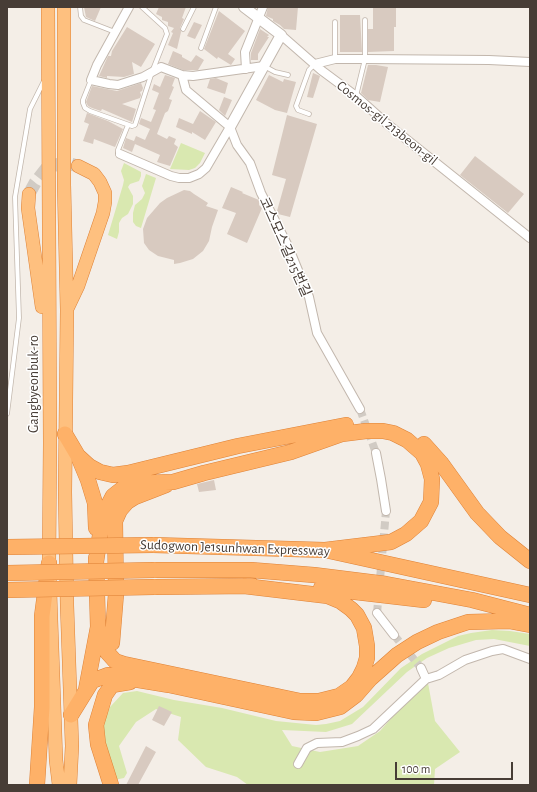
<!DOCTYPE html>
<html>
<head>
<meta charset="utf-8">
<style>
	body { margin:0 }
	#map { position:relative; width:537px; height:792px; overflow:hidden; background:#f4eee7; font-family:"Alegreya Sans",sans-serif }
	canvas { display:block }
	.frame { position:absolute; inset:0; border:8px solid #473d36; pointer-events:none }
	.scale { position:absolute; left:395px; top:762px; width:118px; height:18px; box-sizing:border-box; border:2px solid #473d36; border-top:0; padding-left:5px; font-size:12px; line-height:14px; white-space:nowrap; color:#473d36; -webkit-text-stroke:3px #fff; paint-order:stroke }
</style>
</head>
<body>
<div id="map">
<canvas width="537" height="792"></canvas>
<div class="frame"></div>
<div class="scale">100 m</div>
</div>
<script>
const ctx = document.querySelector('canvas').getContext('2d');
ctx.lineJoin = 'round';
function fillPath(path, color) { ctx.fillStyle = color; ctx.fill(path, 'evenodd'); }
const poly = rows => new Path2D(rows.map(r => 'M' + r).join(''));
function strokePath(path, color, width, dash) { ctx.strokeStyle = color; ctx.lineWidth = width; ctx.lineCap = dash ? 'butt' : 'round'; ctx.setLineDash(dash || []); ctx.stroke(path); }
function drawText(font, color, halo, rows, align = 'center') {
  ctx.font = font + ' "Alegreya Sans","Noto Sans KR",sans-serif'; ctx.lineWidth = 3; ctx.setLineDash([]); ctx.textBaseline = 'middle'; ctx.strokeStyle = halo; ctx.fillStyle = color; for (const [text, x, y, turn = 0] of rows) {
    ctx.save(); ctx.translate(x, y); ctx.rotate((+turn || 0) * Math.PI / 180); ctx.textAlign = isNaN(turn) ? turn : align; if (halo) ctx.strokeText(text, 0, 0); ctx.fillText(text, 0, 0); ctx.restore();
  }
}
fillPath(poly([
	[181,143,205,153,200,163,195,168,189,170,170,169],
	[124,163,141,172,141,176,139,181,130,184,128,187,133,196,133,204,128,214,122,218,119,223,119,232,117,239,108,235,123,185,124,180,121,171],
	[146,174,156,178,141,228,136,226,133,222,133,213,135,205,142,199,145,193,142,186],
	[492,630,510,631,530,634,530,646,494,639,476,640,449,648,427,658,407,672,352,724,326,732,282,730,292,746,320,752,358,746,380,731,417,689,428,683,435,721,460,752,435,769,434,785,248,785,237,777,206,767,178,740,181,717,156,709,136,722,119,746,127,773,124,778,114,780,104,747,103,731,105,719,110,707,123,693,137,691,174,700,222,708,276,721,316,725,326,724,340,721,363,707,401,668,422,654,458,636,471,633]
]), '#d9e8b0');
fillPath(poly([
	[84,7,101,7,95,21,86,17],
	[159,7,186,7,182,18,184,19,180,28,181,32,177,49,168,45,173,33,171,32,174,28,168,26,168,22,162,20,162,17,156,14],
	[268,7,298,7,296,30,284,29,280,25,273,21,273,19,266,16],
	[373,7,396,7,396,27,394,27,394,51,368,52,368,29,373,29],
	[219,11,245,31,228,54,235,59,231,65,218,57,217,59,204,49],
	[340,15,360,15,362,52,340,52],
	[194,22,202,25,195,39,187,36],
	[127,27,155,44,141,67,132,62,134,74,124,77,107,76,107,78,99,76,108,56,111,56,112,51],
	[260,29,269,35,267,37,269,37,258,54,258,60,251,60,251,53],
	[173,51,182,55,182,57,191,62,196,55,204,60,198,70,183,70,168,64],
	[368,65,376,65,388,67,380,102,368,100,361,93],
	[313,73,320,76,313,98,307,97],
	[165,75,175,78,172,86,174,87,169,99,172,100,168,111,165,113,157,134,167,139,169,136,176,139,174,144,178,147,170,166,157,162,160,155,135,144,132,152,123,148,126,138,134,141,136,136,145,140,150,129,139,124,141,118,151,122,156,110,153,109,159,93,152,90,154,84,160,87],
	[269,75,283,82,284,79,296,82,287,113,275,110,256,100],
	[216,78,228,83,225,94,207,88,210,79],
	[141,83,143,88,142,91,140,92,141,95,140,98,122,104,136,109,132,122,102,109,101,111,92,108,88,106,86,102,92,86,117,91],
	[224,97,232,100,225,116,219,110],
	[200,111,216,122,205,140,192,132,192,134,176,127,179,118,193,124],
	[87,113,108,121,123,129,115,147,94,139,93,144,83,141,89,124,84,122],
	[287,115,317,124,290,217,278,214,277,211,286,179,272,175],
	[475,156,524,194,508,213,460,175],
	[231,187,243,192,242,193,259,200,259,205,262,208,247,243,227,234,236,213,222,208],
	[184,190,190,191,194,194,208,203,206,206,218,210,212,227,209,241,203,251,193,259,180,263,174,264,174,260,158,256,149,250,144,243,143,229,147,218,160,203,167,198],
	[214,480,216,490,199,492,197,484],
	[159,706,172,712,164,726,152,720],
	[146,746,156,752,138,785,126,785]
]), '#d8cac0');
strokePath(poly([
	[360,409,376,453],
	[377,613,386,511],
	[394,635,421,668]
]), '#d1cbc4', 8, [8, 4]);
strokePath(poly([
	[29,194,35,183,46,169,55,165,67,163,74,165]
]), '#d1cbc4', 13, [13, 6]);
const service = poly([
	[80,7,81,16,84,20,115,32],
	[183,29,194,7],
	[201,48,216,7],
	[335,59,335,22],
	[264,66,275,72,288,75],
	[91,80,83,100,83,103,85,108,90,111,132,126,135,125,152,72,167,34,165,28,142,7],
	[356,96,365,59,365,20],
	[309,114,298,110,296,106,309,70,315,64],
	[120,154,118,153,118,150,128,125],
	[7,414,19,318,15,197,30,109,44,81]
]);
const minor = poly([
	[129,7,97,65,91,80,109,84,118,85,143,77,161,67,182,75,193,76,264,66],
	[281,35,321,70,356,96,386,123,530,238],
	[315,64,335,59,365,59,489,60,530,62],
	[246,69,245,52,263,7],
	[182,75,186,90,230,127,237,145,250,163,261,193,288,246,309,297,317,333,360,409],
	[120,154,171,176,179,178,189,178,199,174,206,168,230,127],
	[376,453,381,479,386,511],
	[377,613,394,635],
	[421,668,426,679],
	[298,764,307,748,317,743,342,742,358,736,373,729,426,679,439,675,465,660,492,651,503,649,530,659]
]);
const tertiary = poly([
	[230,127,281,35,244,7]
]);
const trunk = poly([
	[48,7,50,443,49,563,56,760,59,785],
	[64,7,64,184,67,310,65,492,67,605,72,746,70,785],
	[29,194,28,208,42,307],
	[68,307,78,286,103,213,105,202,105,193,100,182,94,174,78,166]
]);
const motorway = poly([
	[65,434,78,456,88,480,95,503,96,528],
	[424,444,441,463,477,513,500,537,530,561],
	[78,456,89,466,100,472,113,475,128,473,238,446,346,425],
	[153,545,325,550,530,595],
	[96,562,103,515,113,496,127,485,138,483,173,482,204,473,291,452,342,434,366,431,383,431,393,433,407,440,422,453,428,464,432,479,431,502,421,521,406,534,391,542,325,550],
	[154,570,251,570,314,575,386,584,472,600,530,615],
	[154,587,253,586],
	[321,588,424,600],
	[98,627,102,642,107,652,115,661,124,664,300,701,319,701,339,696,352,687,359,678,364,668,367,658,367,646,364,628,357,615,351,609,340,601,328,596,244,586],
	[112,643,116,594,115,521,120,510,127,502,135,497,166,485],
	[86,690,98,627,96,558],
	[71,715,92,681,108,675,169,685,294,712,316,713,340,707,356,695,370,679,397,655,417,642,438,632,468,622,509,621,530,625],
	[37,785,42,707,42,616,49,563],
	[111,785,98,744,96,725,105,695,112,685,130,682]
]);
strokePath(service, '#c2b7ad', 5.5);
strokePath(minor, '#c2b7ad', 10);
strokePath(tertiary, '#c2b7ad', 12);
strokePath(trunk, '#de8237', 14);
strokePath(motorway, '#de8237', 16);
strokePath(service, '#fff', 4);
strokePath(minor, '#fff', 8);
strokePath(tertiary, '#fff', 10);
strokePath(trunk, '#fec07f', 13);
strokePath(motorway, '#feb168', 15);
const motorwayBridge = poly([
	[7,547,153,545],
	[7,573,154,570],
	[7,590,154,587]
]);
strokePath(motorwayBridge, '#de8237', 16, []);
strokePath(motorwayBridge, '#feb168', 15);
drawText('14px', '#473d36', '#fff', [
	["Cosmos-gil 213beon-gil",387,123,39],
	["코스모스길215번길",285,247,66],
	["Gangbyeonbuk-ro",34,384,-90],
	["Sudogwon Je1sunhwan Expressway",235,548,2]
]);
</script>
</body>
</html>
